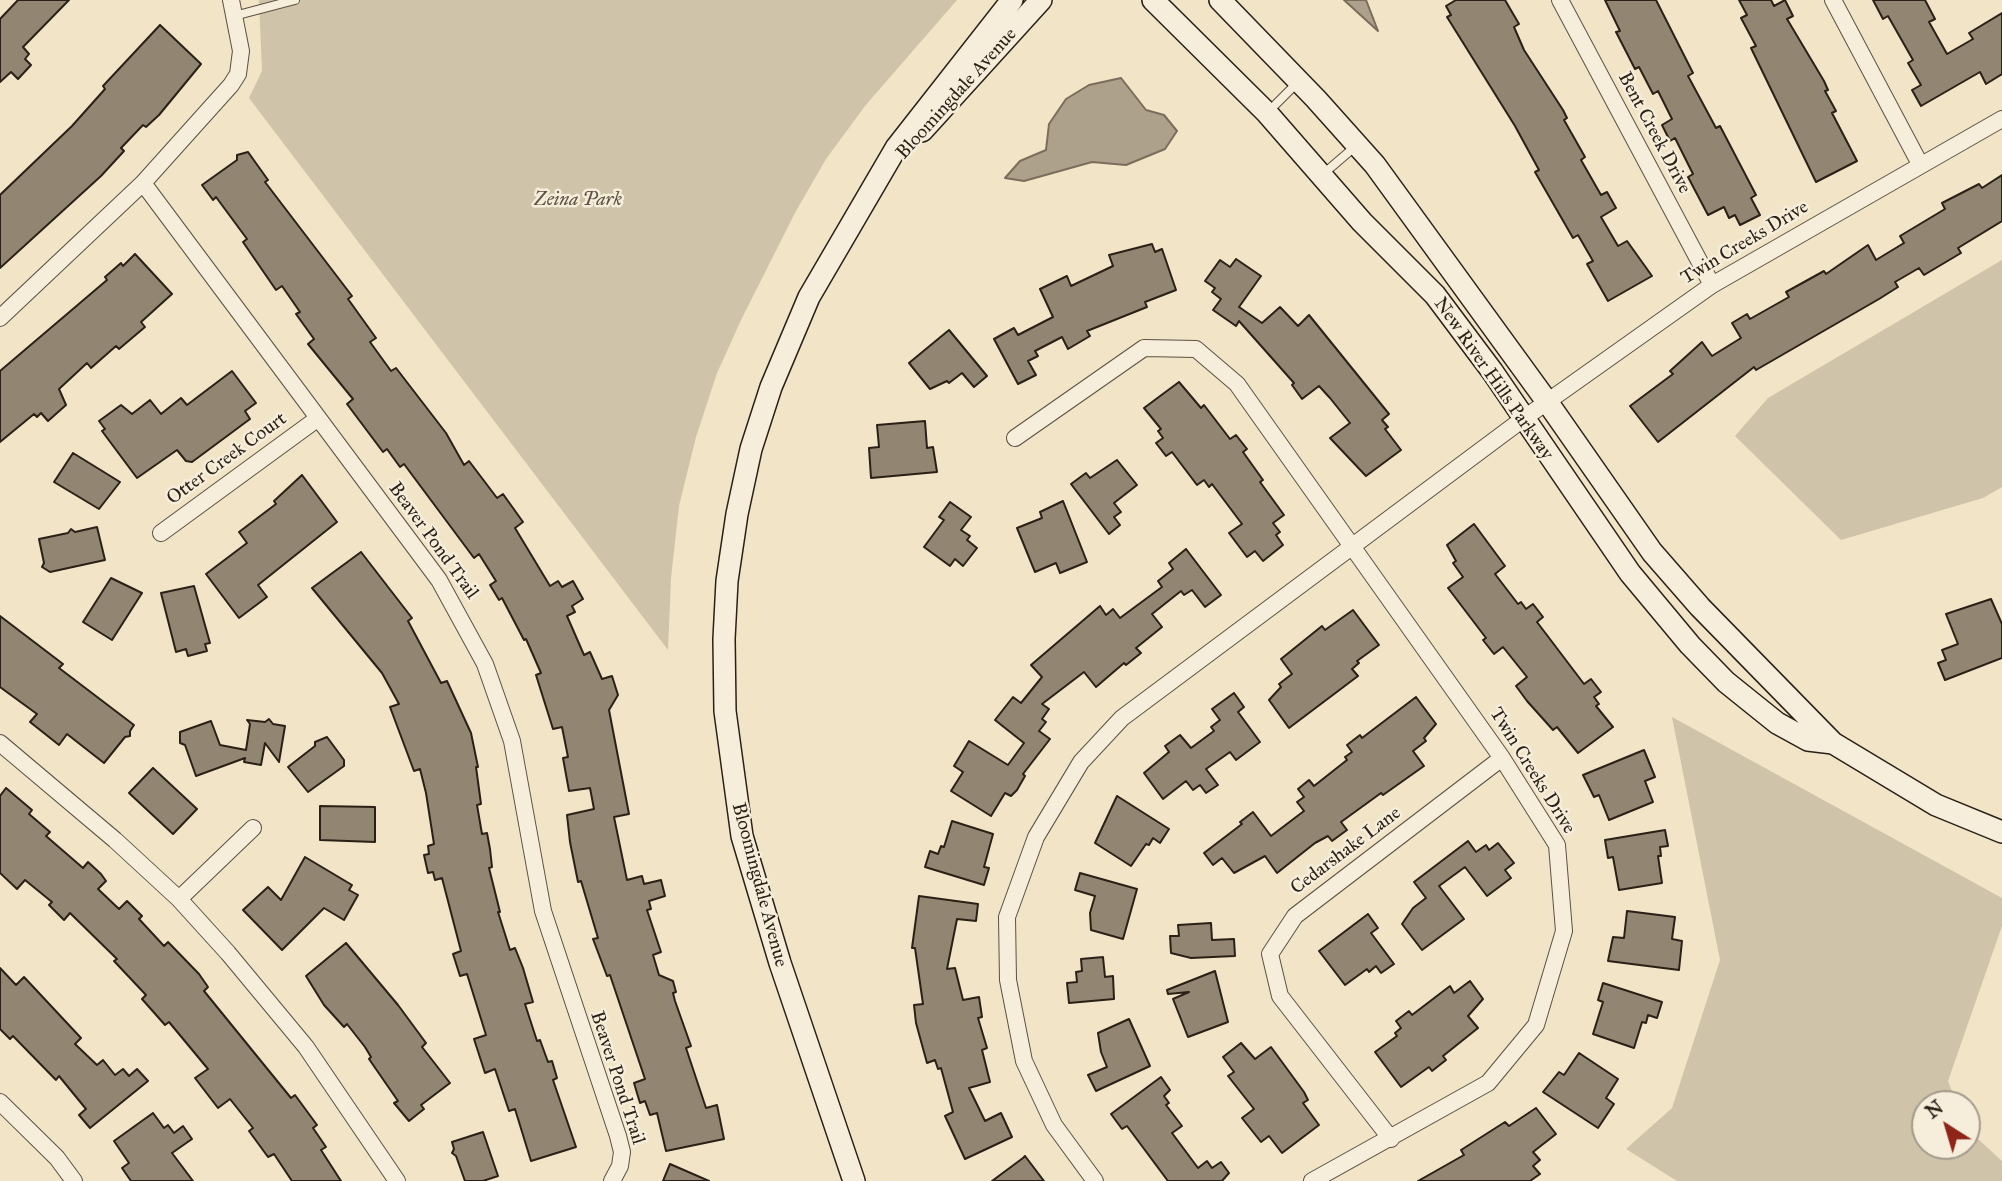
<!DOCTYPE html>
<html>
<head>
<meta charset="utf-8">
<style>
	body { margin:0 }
	#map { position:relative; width:2002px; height:1181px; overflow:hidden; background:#f1e4c7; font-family:"IM FELL Great Primer",serif }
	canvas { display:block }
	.north { position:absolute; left:1911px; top:1090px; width:70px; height:70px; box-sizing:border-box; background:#f6eddb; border:2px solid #a59b8c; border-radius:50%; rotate:323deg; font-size:19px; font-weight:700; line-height:28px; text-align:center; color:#2b2016 }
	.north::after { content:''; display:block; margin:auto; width:24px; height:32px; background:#8f2418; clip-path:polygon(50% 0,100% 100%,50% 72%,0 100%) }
</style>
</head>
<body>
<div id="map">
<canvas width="2002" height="1181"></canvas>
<div class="north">N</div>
</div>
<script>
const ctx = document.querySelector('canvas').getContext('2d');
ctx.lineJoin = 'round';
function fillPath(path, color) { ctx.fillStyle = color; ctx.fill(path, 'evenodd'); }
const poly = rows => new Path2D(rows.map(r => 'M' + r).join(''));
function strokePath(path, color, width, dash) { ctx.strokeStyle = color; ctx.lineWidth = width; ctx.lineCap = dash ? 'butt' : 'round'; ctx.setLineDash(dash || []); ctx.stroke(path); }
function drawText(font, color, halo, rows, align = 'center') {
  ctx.font = font + ' "IM FELL Great Primer",serif'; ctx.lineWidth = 5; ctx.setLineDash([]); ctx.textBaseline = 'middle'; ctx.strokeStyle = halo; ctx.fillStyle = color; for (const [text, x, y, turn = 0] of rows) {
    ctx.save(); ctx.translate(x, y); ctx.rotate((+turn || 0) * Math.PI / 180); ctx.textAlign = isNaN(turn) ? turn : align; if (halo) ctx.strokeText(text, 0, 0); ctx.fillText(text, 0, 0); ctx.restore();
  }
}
fillPath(poly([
	[259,0,957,0,865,106,826,159,796,211,742,318,717,373,696,437,679,506,671,578,668,650,249,98,262,71],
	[2002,260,2002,487,1983,498,1841,540,1735,436,1768,398],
	[1672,717,2002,898,2002,926,1948,1081,1957,1104,1925,1104,1925,1146,1967,1146,1967,1129,2002,1161,2002,1181,1677,1181,1626,1149,1672,1108,1720,960]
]), '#cfc3a9');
const water = poly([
	[1344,0,1366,0,1378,31,1344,0],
	[1121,78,1146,110,1164,115,1177,131,1165,149,1126,165,1092,162,1024,181,1005,178,1020,161,1046,150,1049,124,1066,99,1089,85,1121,78]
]);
fillPath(water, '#aea18b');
strokePath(water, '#7a6d5c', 2);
const building = poly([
	[18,0,69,0,23,47,29,54,25,59,31,65,18,79,11,72,0,82,0,19,18,0],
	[1456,0,1505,0,1519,24,1514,27,1524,50,1563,110,1567,118,1564,120,1585,157,1581,160,1601,195,1607,192,1616,208,1601,217,1618,246,1627,241,1652,276,1608,301,1587,264,1593,261,1578,235,1573,238,1535,172,1539,170,1515,126,1447,17,1451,15,1446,6,1456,0],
	[1605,0,1656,0,1693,73,1688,76,1716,128,1720,126,1756,195,1751,198,1760,215,1740,225,1735,215,1729,218,1724,207,1708,215,1688,177,1693,174,1675,138,1670,141,1662,125,1672,119,1658,91,1653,94,1639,67,1635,69,1616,32,1620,31,1605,0],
	[1739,0,1771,0,1774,6,1785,0,1793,16,1787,19,1824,81,1828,90,1825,91,1836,111,1832,113,1857,161,1816,182,1751,48,1756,46,1741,18,1747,15,1739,0],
	[1873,0,1925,0,1935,19,1929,22,1947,54,1973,39,1969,33,2002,13,2002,74,1986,84,1980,72,1921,106,1912,90,1921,85,1908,63,1913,60,1888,16,1883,19,1873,0],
	[160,25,201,64,159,115,146,127,143,125,121,148,124,151,101,176,0,268,0,195,72,126,105,89,103,86,160,25],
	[248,152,268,180,265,182,352,296,348,299,376,338,370,342,391,371,396,368,446,433,464,465,469,461,497,498,503,494,523,522,515,528,550,586,558,581,562,587,573,581,583,599,572,606,575,612,567,616,584,655,590,652,602,679,612,676,618,695,609,710,629,814,614,817,627,880,642,876,644,884,661,880,665,896,649,901,651,909,647,910,661,952,653,955,659,975,673,981,676,992,673,993,675,1001,691,1046,686,1048,706,1108,717,1105,724,1139,666,1151,657,1113,650,1115,645,1101,640,1103,634,1083,645,1079,610,975,607,976,593,939,598,938,581,881,578,882,570,842,567,815,594,809,590,788,569,791,563,758,568,757,562,727,553,729,536,675,541,673,526,639,524,640,502,598,499,600,490,585,496,581,479,554,474,558,404,464,400,467,387,449,383,452,347,404,353,399,308,344,314,339,296,314,300,312,282,286,276,290,243,242,247,239,216,197,213,200,202,185,237,160,237,155,248,152],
	[2002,175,2002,221,1958,248,1961,253,1924,275,1919,268,1895,282,1898,287,1879,299,1756,370,1754,367,1658,442,1630,406,1673,374,1670,371,1702,342,1712,356,1741,338,1732,323,1747,314,1750,319,1789,297,1786,292,1824,271,1826,274,1868,245,1876,260,1904,243,1900,236,1945,209,1942,203,1979,184,1982,188,2002,175],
	[1152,244,1155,252,1162,249,1176,290,1145,302,1147,307,1087,331,1090,336,1068,349,1062,337,1035,351,1038,356,1028,361,1036,375,1018,384,994,339,1014,328,1018,335,1053,317,1040,289,1067,276,1071,286,1113,266,1109,255,1152,244],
	[135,254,172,294,141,322,145,327,119,349,116,346,91,368,87,363,59,389,66,405,48,421,41,413,37,417,34,414,0,442,0,371,107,280,105,277,121,263,123,266,135,254],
	[1236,259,1261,276,1239,307,1262,323,1280,307,1298,326,1309,315,1389,414,1382,420,1388,427,1385,429,1401,450,1366,476,1330,438,1350,423,1330,398,1319,386,1302,399,1292,385,1294,383,1239,321,1236,326,1213,310,1221,299,1212,292,1215,288,1205,281,1220,260,1230,267,1236,259],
	[949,330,987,376,974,387,962,373,949,383,947,381,930,389,909,363,949,330],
	[232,371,256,403,245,411,250,419,192,462,186,461,177,450,137,478,102,431,105,429,99,421,121,405,132,414,150,400,161,414,181,398,187,405,232,371],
	[1179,382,1201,408,1204,405,1230,439,1236,435,1247,449,1243,452,1263,480,1260,482,1284,515,1273,523,1280,532,1276,535,1283,545,1263,561,1255,551,1247,557,1229,533,1242,524,1212,484,1209,487,1204,480,1197,485,1172,452,1166,456,1156,443,1163,438,1158,431,1161,429,1144,408,1179,382],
	[925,421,927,448,933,447,937,472,871,478,869,448,879,447,877,425,925,421],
	[73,453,120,482,99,509,54,482,73,453],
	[1117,460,1137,485,1114,503,1121,512,1114,517,1120,525,1109,534,1071,484,1086,473,1090,478,1117,460],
	[302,475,337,522,258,585,267,597,239,618,206,574,247,543,239,532,276,504,274,501,302,475],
	[1063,501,1087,562,1060,573,1056,563,1035,572,1017,528,1042,518,1040,512,1063,501],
	[950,502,971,517,961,530,970,536,967,540,977,548,963,566,955,559,950,566,924,547,944,520,939,517,950,502],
	[1474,524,1505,566,1495,574,1518,604,1521,602,1526,609,1533,604,1543,617,1537,622,1584,684,1591,679,1601,692,1594,697,1599,704,1596,706,1613,727,1578,753,1557,727,1553,730,1527,701,1516,686,1527,677,1503,647,1494,654,1483,640,1486,638,1448,588,1463,577,1453,563,1456,561,1447,545,1474,524],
	[97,527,105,560,50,572,42,567,44,563,39,539,68,533,71,529,75,532,97,527],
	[1186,549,1221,595,1205,607,1192,590,1184,595,1181,591,1152,614,1162,627,1136,648,1141,653,1126,665,1124,663,1096,687,1084,672,1042,704,1049,709,1042,719,1046,722,1039,731,1050,739,1023,774,1025,776,1017,790,1011,796,1005,793,991,816,951,791,963,772,954,766,969,741,1008,765,1024,743,995,720,1013,697,1021,703,1042,677,1031,665,1100,606,1106,615,1113,609,1120,618,1162,587,1158,581,1173,569,1169,563,1186,549],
	[361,552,412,618,408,621,441,683,447,681,471,733,478,767,476,767,481,804,477,805,482,834,487,833,490,849,492,867,489,868,500,912,498,912,510,950,515,948,523,968,533,1002,525,1004,537,1041,540,1040,548,1062,552,1061,557,1078,553,1080,576,1147,531,1161,515,1109,509,1111,495,1069,485,1073,474,1039,486,1035,467,974,460,976,453,954,461,951,442,878,435,880,433,872,428,873,424,855,429,854,428,846,434,844,426,793,420,769,414,771,390,707,399,704,382,673,312,588,361,552],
	[111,578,142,593,112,640,83,622,111,578],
	[194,586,210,643,205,644,207,651,188,656,186,649,176,652,161,593,194,586],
	[1991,599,2002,624,2002,658,1945,680,1938,663,1946,660,1942,650,1958,644,1946,614,1991,599],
	[1353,610,1379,645,1357,661,1359,663,1352,669,1358,676,1289,728,1269,700,1281,687,1279,684,1292,674,1281,659,1322,626,1325,630,1353,610],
	[0,616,63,664,59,668,134,725,130,731,130,736,125,737,104,763,67,734,59,745,30,722,37,714,0,687,0,616],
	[1234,693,1244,707,1238,712,1260,742,1236,760,1230,752,1206,769,1218,785,1206,793,1200,785,1193,790,1186,781,1163,799,1144,773,1169,752,1165,746,1180,735,1191,748,1214,731,1211,727,1220,720,1212,709,1234,693],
	[1416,697,1436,724,1424,738,1426,741,1413,751,1424,766,1383,795,1381,793,1341,822,1347,830,1332,841,1328,836,1315,843,1277,873,1265,856,1234,873,1222,858,1213,865,1204,853,1242,824,1240,822,1253,812,1271,836,1304,811,1297,802,1304,797,1298,789,1309,780,1314,786,1347,760,1345,757,1352,752,1347,745,1360,735,1362,738,1416,697],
	[269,719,273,724,285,726,279,762,265,743,261,765,244,762,245,758,196,776,185,745,180,743,180,732,211,721,220,745,246,750,250,724,247,720,265,722,269,719],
	[327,737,344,760,344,766,308,792,288,767,315,746,315,742,327,737],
	[1644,750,1655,777,1645,781,1653,802,1609,820,1599,795,1594,797,1583,775,1644,750],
	[153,768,197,809,173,834,129,793,153,768],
	[6,788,32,810,29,814,50,832,46,836,83,868,88,862,101,874,106,881,98,889,119,909,127,901,142,916,139,919,164,946,168,942,199,974,208,987,204,991,291,1098,295,1095,317,1125,313,1128,326,1147,321,1150,341,1181,292,1181,274,1154,268,1157,249,1131,253,1128,230,1099,218,1108,195,1078,208,1069,169,1022,165,1025,142,999,146,995,114,961,117,959,70,913,64,920,49,905,52,902,25,880,17,889,0,873,0,796,6,788],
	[1117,796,1169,829,1160,843,1153,838,1149,845,1146,844,1131,866,1095,843,1117,796],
	[320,806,375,807,375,842,320,840,320,806],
	[952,821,993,834,984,867,989,868,984,885,925,867,930,851,938,854,941,846,944,847,952,821],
	[1665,830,1668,846,1660,847,1661,856,1658,856,1662,883,1619,890,1613,857,1608,858,1605,840,1665,830],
	[1468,841,1476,852,1486,845,1489,850,1498,843,1514,863,1505,870,1511,878,1487,896,1465,867,1439,886,1464,919,1422,950,1402,924,1413,908,1426,898,1414,882,1468,841],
	[305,857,352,885,349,890,358,895,344,920,324,908,282,950,243,910,268,887,281,900,305,857],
	[1080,873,1137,889,1123,939,1091,930,1090,913,1095,896,1075,890,1080,873],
	[919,896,978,904,976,921,957,919,947,969,955,968,963,1000,979,997,982,1017,978,1018,987,1048,982,1050,990,1082,969,1088,985,1121,1001,1113,1012,1137,965,1159,945,1116,953,1112,941,1068,938,1069,935,1060,927,1063,916,1023,914,1005,923,1004,915,948,912,948,919,896],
	[1627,911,1675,917,1672,939,1682,941,1679,970,1608,961,1613,937,1624,938,1627,911],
	[1368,914,1378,928,1371,933,1394,964,1381,973,1376,966,1369,972,1367,969,1345,985,1319,951,1368,914],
	[1211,923,1212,940,1234,939,1235,956,1191,958,1171,953,1170,936,1179,936,1178,925,1211,923],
	[346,943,398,1005,426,1043,422,1047,450,1083,421,1105,424,1109,409,1121,394,1103,398,1101,369,1059,371,1057,365,1047,347,1024,344,1027,324,1005,306,976,346,943],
	[1103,957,1105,977,1113,976,1114,999,1069,1003,1067,983,1077,982,1076,972,1082,971,1081,959,1103,957],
	[0,968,16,985,24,977,81,1038,75,1044,97,1065,103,1060,115,1075,123,1069,129,1076,137,1069,148,1081,90,1128,79,1115,86,1109,59,1076,56,1080,13,1036,10,1039,0,1029,0,968],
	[1215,971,1228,1022,1188,1037,1173,999,1189,992,1168,994,1167,990,1215,971],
	[1470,981,1483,999,1468,1016,1478,1028,1443,1056,1446,1060,1432,1071,1429,1067,1401,1087,1375,1052,1397,1036,1395,1033,1401,1028,1396,1021,1409,1011,1412,1015,1450,986,1454,993,1470,981],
	[1603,983,1662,1002,1657,1018,1648,1015,1646,1023,1642,1022,1634,1048,1593,1034,1603,1002,1598,1000,1603,983],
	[1129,1019,1150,1066,1096,1091,1088,1075,1107,1067,1101,1052,1098,1033,1129,1019],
	[1241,1043,1255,1059,1271,1047,1304,1092,1308,1100,1303,1103,1319,1125,1282,1153,1269,1136,1261,1142,1242,1118,1254,1109,1228,1076,1234,1072,1223,1057,1241,1043],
	[1579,1053,1618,1079,1606,1098,1614,1104,1598,1128,1543,1092,1559,1072,1564,1075,1579,1053],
	[1161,1077,1170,1090,1164,1096,1169,1103,1166,1105,1182,1126,1172,1133,1198,1168,1207,1161,1212,1168,1221,1162,1229,1173,1222,1181,1168,1181,1127,1126,1122,1129,1111,1114,1161,1077],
	[1536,1108,1556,1134,1533,1152,1540,1160,1533,1166,1540,1174,1530,1181,1418,1181,1464,1155,1461,1150,1505,1122,1509,1126,1536,1108],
	[153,1113,164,1128,168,1125,174,1133,183,1126,192,1139,172,1153,193,1181,131,1181,122,1168,129,1163,114,1141,153,1113],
	[483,1132,498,1176,483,1181,465,1181,456,1156,452,1153,454,1149,452,1142,483,1132],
	[1025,1156,1044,1181,992,1181,1023,1158,1025,1156],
	[670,1164,709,1181,663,1181,670,1164]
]);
fillPath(building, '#928672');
strokePath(building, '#2b2016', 2);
const lane = poly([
	[234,16,295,0],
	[1267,113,1297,83],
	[1322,175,1357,145]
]);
const street = poly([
	[1560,0,1712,285],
	[1833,0,1920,164],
	[143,183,439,580,485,664,512,741,543,911,618,1136,622,1152,620,1166,612,1181],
	[0,318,143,183,231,85,238,74,241,51,231,0],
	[1015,438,1144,348,1196,349,1237,384,1502,758,1557,845,1564,931,1536,1025,1488,1083,1312,1181],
	[161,533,317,419],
	[0,743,115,840,179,899,228,953,306,1047,397,1181],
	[179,899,253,828],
	[0,1102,57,1158,74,1181],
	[1391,1139,1280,996,1270,954,1295,916,1502,758],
	[1095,1181,1054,1125,1024,1061,1008,980,1007,917,1036,837,1081,762,1122,718,1523,419,1712,285,2002,119]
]);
const secondary = poly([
	[1153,0,1267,113,1362,222,1435,295,1492,371,1630,573,1690,645,1726,682,1777,723,1808,740,1833,743],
	[1220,0,1316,99,1375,165,1548,403,1652,552,1700,607,1833,743,1936,805,2002,832],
	[922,131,1041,0],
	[854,1181,780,963,742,836,725,711,724,639,727,581,737,514,751,449,771,387,809,297,896,148,1012,0]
]);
strokePath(lane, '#5c5142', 10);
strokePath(street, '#5c5142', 18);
strokePath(secondary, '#2b2016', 24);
strokePath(lane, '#f6eddb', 8);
strokePath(street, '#f6eddb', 16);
strokePath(secondary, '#f6eddb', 21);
drawText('19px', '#2b2016', '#f6eddb', [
	["Bloomingdale Avenue",957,94,-48],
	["Bent Creek Drive",1654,133,62],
	["Twin Creeks Drive",1745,243,-31],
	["New River Hills Parkway",1493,379,55],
	["Otter Creek Court",227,459,-36],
	["Beaver Pond Trail",433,541,54],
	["Twin Creeks Drive",1532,771,58],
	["Cedarshake Lane",1346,851,-37],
	["Bloomingdale Avenue",759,885,75],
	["Beaver Pond Trail",617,1078,72]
]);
drawText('italic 19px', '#5c5142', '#f6eddb', [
	["Zeina Park",578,200]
]);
</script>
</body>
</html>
